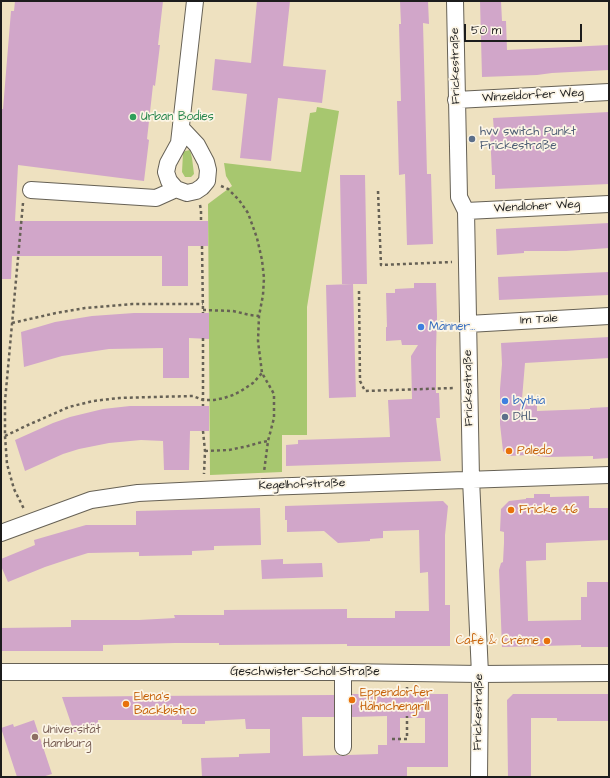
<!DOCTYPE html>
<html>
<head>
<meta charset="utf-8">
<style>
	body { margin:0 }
	#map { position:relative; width:610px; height:778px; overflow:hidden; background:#eee1c0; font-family:"Architects Daughter",sans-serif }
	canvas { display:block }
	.frame { position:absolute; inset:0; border:2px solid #1c1c1c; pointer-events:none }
	.scale { position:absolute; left:464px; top:24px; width:118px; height:18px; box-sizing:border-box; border:2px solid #1c1c1c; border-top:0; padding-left:5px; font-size:12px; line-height:14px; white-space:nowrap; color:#1c1c1c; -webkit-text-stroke:3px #fcf5e5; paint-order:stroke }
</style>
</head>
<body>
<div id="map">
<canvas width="610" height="778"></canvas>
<div class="frame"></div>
<div class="scale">50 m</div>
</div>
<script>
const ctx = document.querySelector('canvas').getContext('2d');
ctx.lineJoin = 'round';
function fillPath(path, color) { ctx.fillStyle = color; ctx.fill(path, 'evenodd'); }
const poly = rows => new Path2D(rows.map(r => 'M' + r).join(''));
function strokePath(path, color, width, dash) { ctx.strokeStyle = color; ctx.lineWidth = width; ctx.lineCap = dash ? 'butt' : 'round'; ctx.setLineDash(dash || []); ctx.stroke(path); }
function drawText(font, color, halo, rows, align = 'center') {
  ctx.font = font + ' "Architects Daughter",sans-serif'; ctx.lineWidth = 3.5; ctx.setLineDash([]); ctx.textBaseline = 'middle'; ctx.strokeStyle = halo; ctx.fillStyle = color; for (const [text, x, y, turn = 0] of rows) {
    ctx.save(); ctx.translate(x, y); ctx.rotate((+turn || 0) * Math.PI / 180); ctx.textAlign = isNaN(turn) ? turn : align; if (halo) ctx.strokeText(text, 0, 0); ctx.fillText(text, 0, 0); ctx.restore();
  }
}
fillPath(poly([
	[317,107,339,111,307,307,307,435,282,435,282,472,210,475,208,204,232,186,226,176,224,163,301,172,310,113,316,112],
	[190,150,192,158,194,174,191,177,185,177,182,172,183,153,185,151]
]), '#a7c76f');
fillPath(poly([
	[15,1,163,1,158,45,160,45,155,86,153,85,147,139,149,140,144,181,18,165,15,221,208,221,208,246,188,246,188,286,162,286,162,256,12,256,11,279,1,279,1,109,3,109,11,11,14,11],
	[257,1,290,1,283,66,326,70,322,103,278,98,271,161,240,158,247,94,212,90,215,59,251,63],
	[400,1,428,1,429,24,423,23,427,174,431,174,433,244,407,245,405,174,399,175,397,101,401,101,399,24,401,24],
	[480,1,501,1,502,21,506,21,507,50,609,45,609,70,552,73,537,75,482,77],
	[609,112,609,184,495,189,495,175,492,175,490,131,494,131,493,118],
	[340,175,365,175,367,284,342,284],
	[609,223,609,248,566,251,524,251,524,253,497,255,496,229],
	[609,272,609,295,499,300,498,277],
	[414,283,436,283,437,316,436,350,436,393,439,393,440,418,436,418,441,461,286,466,286,445,298,444,298,440,390,437,388,400,412,399,411,356,418,345,402,345,401,340,386,341,386,327,387,327,386,293,395,293,395,289,414,288],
	[353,284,356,397,329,398,326,285],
	[134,313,209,313,209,339,189,338,189,378,163,378,163,348,109,349,62,356,24,367,21,332,55,322,92,316],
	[609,337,609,358,525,363,522,399,537,399,537,411,590,409,590,408,609,407,609,458,593,459,593,456,548,457,528,455,508,456,503,451,500,424,500,389,502,364,501,343],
	[130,406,209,406,209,431,190,431,189,470,164,470,163,441,141,440,109,443,79,449,63,454,25,471,15,440,53,423,70,417,103,409],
	[534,494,550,494,550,497,589,496,589,508,609,508,609,540,546,543,546,560,526,561,528,621,581,620,581,597,587,597,587,582,609,582,609,647,581,647,581,645,502,647,499,570,501,563,503,562,504,543,504,532,500,531,501,509,509,501,526,499,526,498,534,498],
	[443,501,448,506,445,535,445,605,450,605,450,646,347,646,347,644,219,645,219,643,175,643,103,645,103,651,1,651,1,628,71,627,71,620,139,620,175,618,174,615,224,615,224,610,347,609,347,618,395,618,395,611,429,611,428,572,420,573,419,530,383,531,383,538,370,539,370,541,338,543,324,531,287,532,287,520,285,520,285,506],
	[260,508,261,545,214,546,214,550,192,551,192,555,139,556,139,552,88,553,72,558,45,567,8,582,1,566,1,559,35,545,34,540,86,525,136,525,136,511],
	[283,559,283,564,322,563,323,577,262,579,261,560],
	[352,694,448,694,448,767,407,767,407,777,202,777,201,758,239,757,239,754,270,753,270,729,246,729,245,719,205,721,205,724,182,724,182,720,98,720,98,732,74,732,62,697,141,696,334,695,334,717,302,717,303,756,338,755,343,756,348,755,378,754,378,745,387,745,387,716,352,717],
	[400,718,425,718,425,743,400,743],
	[513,694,609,694,609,721,557,721,557,718,531,718,531,777,508,777,507,700],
	[34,720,52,774,42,777,17,777,1,728,13,724,14,727]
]), '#d1a6c9');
const minor = poly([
	[455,1,459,197,466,211,471,479,480,674,479,777],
	[456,100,609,92],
	[181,128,197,145,206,162,208,170,207,181,202,187,196,191,187,193,176,189,169,181,166,172,168,163,179,143,195,1],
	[31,190,156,198,176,189],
	[466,211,609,204],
	[468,324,609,316],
	[1,533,91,500,138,493,264,487,609,475],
	[1,672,343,672,480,674,609,673],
	[343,672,343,747]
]);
strokePath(minor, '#666155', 18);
strokePath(poly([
	[221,186,228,189,239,200,248,213,257,238,262,260,264,278,263,295,259,316,258,341,262,373,274,394,274,418,268,441,264,472],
	[378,191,381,265,452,262],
	[23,203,5,401,5,436,7,464,14,489,24,509],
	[200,205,201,210,201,221],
	[202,246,203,313],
	[359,291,360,381,365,391,454,388],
	[203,310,233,311,250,315,259,316],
	[12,323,56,313,85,308,132,304,203,304],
	[203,338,203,406],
	[203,431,205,451,204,474],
	[5,436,28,425,69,407,93,401,119,398,154,397,193,396,203,400,214,400,224,398,233,395,241,391,253,383,262,373],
	[205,451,229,450,248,446,258,443,268,441],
	[407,687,407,694],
	[392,739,407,739,407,716]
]), '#666155', 2.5, [3, 3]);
strokePath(minor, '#fff', 16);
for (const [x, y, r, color] of [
	[133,117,4,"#2e9e5b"],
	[472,139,4,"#5c6f8a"],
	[421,327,4,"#3f7fe0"],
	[505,401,4,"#3f7fe0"],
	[505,417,4,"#5c6f8a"],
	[509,451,4,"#e8710a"],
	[511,510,4,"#e8710a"],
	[547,641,4,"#e8710a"],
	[352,700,4,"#e8710a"],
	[126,704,4,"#e8710a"],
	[35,737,4,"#8d6e63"]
]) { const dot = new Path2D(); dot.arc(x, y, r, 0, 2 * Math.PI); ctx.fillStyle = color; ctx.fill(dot); strokePath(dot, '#fcf5e5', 1.5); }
drawText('12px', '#1c1c1c', '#fcf5e5', [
	["Frickestraße",456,66,-91],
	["Winzeldorfer Weg",533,96,-3],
	["Wendloher Weg",537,207,-3],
	["Im Tale",539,320,-3],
	["Frickestraße",469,388,-91],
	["Kegelhofstraße",302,485,-2],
	["Geschwister-Scholl-Straße",305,672],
	["Frickestraße",479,712,-89]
]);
drawText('12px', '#27864d', '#fcf5e5', [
	["Urban Bodies",141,117]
], 'left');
drawText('12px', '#4e5e75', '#fcf5e5', [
	["hvv switch Punkt",480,132],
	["Frickestraße",480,146],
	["DHL",513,417]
], 'left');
drawText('12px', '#366cbe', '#fcf5e5', [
	["Männer...",429,327],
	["bythia",513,401]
], 'left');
drawText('12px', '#c56008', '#fcf5e5', [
	["Paledo",517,451],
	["Fricke 46",519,510],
	["Cafè & Crème",539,641,"right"],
	["Eppendorfer",360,693],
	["Hähnchengrill",360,707],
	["Elena's",134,697],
	["Backbistro",134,711]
], 'left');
drawText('12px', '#785e54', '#fcf5e5', [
	["Universität",43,730],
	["Hamburg",43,744]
], 'left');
</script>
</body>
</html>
